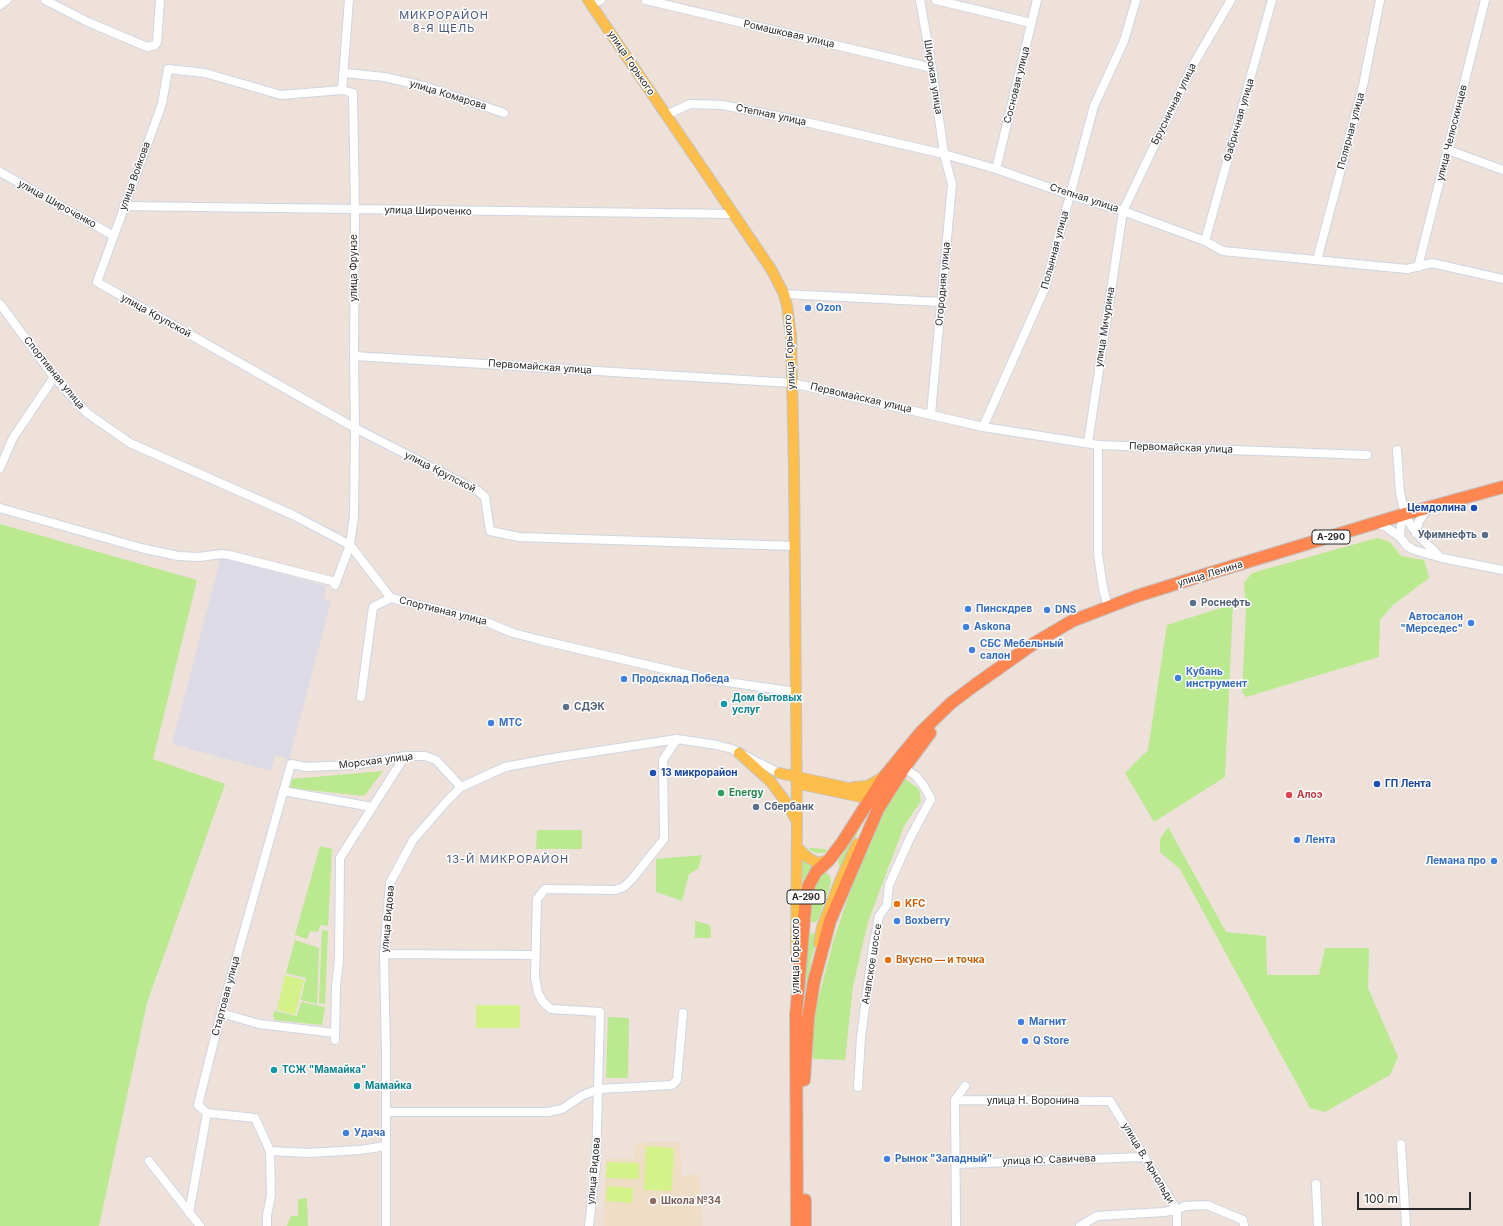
<!DOCTYPE html>
<html>
<head>
<meta charset="utf-8">
<style>
	body { margin:0 }
	#map { position:relative; width:1503px; height:1226px; overflow:hidden; background:#ede1d9; font-family:Inter,sans-serif }
	canvas { display:block }
	.scale { position:absolute; left:1357px; top:1192px; width:114px; height:18px; box-sizing:border-box; border:2px solid #292929; border-top:0; padding-left:5px; font-size:12px; line-height:14px; white-space:nowrap; color:#292929; -webkit-text-stroke:3px #fff; paint-order:stroke }
</style>
</head>
<body>
<div id="map">
<canvas width="1503" height="1226"></canvas>
<div class="scale">100 m</div>
</div>
<script>
const ctx = document.querySelector('canvas').getContext('2d');
ctx.lineJoin = 'round';
function fillPath(path, color) { ctx.fillStyle = color; ctx.fill(path, 'evenodd'); }
const poly = rows => new Path2D(rows.map(r => 'M' + r).join(''));
function strokePath(path, color, width, dash) { ctx.strokeStyle = color; ctx.lineWidth = width; ctx.lineCap = dash ? 'butt' : 'round'; ctx.setLineDash(dash || []); ctx.stroke(path); }
function drawText(font, color, halo, rows, align = 'center') {
  ctx.font = font + ' Inter,sans-serif'; ctx.lineWidth = 3; ctx.setLineDash([]); ctx.textBaseline = 'middle'; ctx.strokeStyle = halo; ctx.fillStyle = color; for (const [text, x, y, turn = 0] of rows) {
    ctx.save(); ctx.translate(x, y); ctx.rotate((+turn || 0) * Math.PI / 180); ctx.textAlign = isNaN(turn) ? turn : align; if (halo) ctx.strokeText(text, 0, 0); ctx.fillText(text, 0, 0); ctx.restore();
  }
}
fillPath(poly([
	[221,557,326,586,324,599,331,601,289,760,275,755,271,771,172,744]
]), '#dcdae4');
fillPath(poly([
	[680,1142,682,1176,699,1174,703,1226,604,1226,605,1159,634,1159,636,1143]
]), '#f0ddc6');
fillPath(poly([
	[0,524,197,580,153,759,225,784,147,1003,99,1226,0,1226],
	[1377,538,1390,542,1401,556,1424,560,1427,570,1429,578,1393,605,1380,620,1379,657,1246,697,1242,692,1246,610,1244,583,1252,573],
	[1233,604,1225,777,1154,822,1125,773,1148,750,1167,625],
	[922,736,873,804,858,832,841,872,838,861,845,851,857,828,871,803],
	[383,771,364,796,290,788,292,779],
	[905,779,919,789,921,801,904,826,868,922,853,986,845,1060,813,1059,813,1031,817,1004,834,939,864,851,885,808,901,782],
	[1168,827,1226,932,1266,936,1267,975,1319,975,1325,948,1369,948,1368,988,1398,1057,1390,1075,1325,1112,1310,1108,1180,869,1160,852,1160,839],
	[537,830,582,830,582,849,536,849],
	[320,846,332,849,328,926,320,925,318,932,310,931,307,939,295,935],
	[810,848,825,849,827,850,824,853,817,853,809,850],
	[702,855,698,869,689,874,682,901,656,892,656,859],
	[802,856,815,865,803,881,802,871],
	[822,873,827,873,830,876,831,883,818,920,815,922,810,922,809,917,814,883],
	[695,921,710,925,711,938,695,938],
	[322,930,328,931,325,1004,319,1003],
	[808,933,814,934,818,933,811,960,807,992,804,991],
	[295,940,319,948,317,1004,301,1000,306,978,286,973],
	[301,1002,325,1007,322,1025,275,1020,273,1016,274,1011,297,1016],
	[608,1017,629,1018,628,1078,606,1078],
	[307,1198,308,1226,287,1226,291,1216,298,1216,298,1199]
]), '#bae98f');
fillPath(poly([
	[285,975,304,980,295,1015,277,1010],
	[476,1005,520,1005,520,1028,476,1028],
	[646,1146,674,1148,672,1191,644,1190],
	[607,1162,639,1163,639,1179,606,1178],
	[607,1186,633,1188,632,1203,606,1201]
]), '#d3f28a');
const minor = poly([
	[45,0,88,22,147,47,155,45,157,42,160,0],
	[646,0,932,68],
	[920,0,932,68,944,154,952,184,931,414],
	[936,0,1031,23],
	[0,5,7,0],
	[591,5,601,0],
	[345,73,384,77,424,86,504,113],
	[342,90,349,0],
	[666,115,690,104,723,105,810,123,944,154,996,169,1070,195,1123,211,1205,241,1223,251,1407,269,1432,263,1503,279],
	[1448,150,1503,170],
	[996,169,1037,0],
	[0,172,114,236],
	[124,206,733,214],
	[1205,241,1272,0],
	[1317,260,1363,86,1380,0],
	[1418,267,1485,0],
	[784,294,941,302],
	[0,304,54,377,87,413,130,443,293,515,350,545,391,598,484,621,513,633,540,640,707,679,796,692],
	[354,356,792,383,983,427,1098,445,1367,455],
	[983,427,1045,288,1094,106,1124,41,1136,0],
	[1088,443,1123,211,1193,65,1231,0],
	[1098,445,1098,554,1103,588,1108,607],
	[1397,450,1400,493,1405,514,1412,527,1421,538,1439,556],
	[0,468,13,438,54,377],
	[0,508,141,548,178,556,199,557,222,554,229,555,336,582],
	[1405,514,1401,525,1400,537,1407,546,1414,550,1442,558,1503,570],
	[1377,523,1386,527,1400,537],
	[1416,533,1419,521,1429,507],
	[335,585,350,545,354,516,355,428,354,356,355,210,353,93,342,90,281,95,205,73,168,69,162,104,97,282,355,428,478,491,485,497,490,531,519,537,795,546],
	[361,697,373,607,391,598],
	[283,791,372,807],
	[384,954,536,955],
	[221,1013,259,1024,335,1033],
	[335,1040,336,986,339,960,340,858,405,756],
	[858,1087,861,1037,873,947,879,916,887,905,889,885,910,838,931,799,924,786,916,776,904,768],
	[955,1100,1110,1101,1177,1210,1177,1226],
	[386,1112,548,1112,562,1109,583,1095,599,1089,672,1085,677,1080,683,1013],
	[207,1113,255,1118,270,1151,271,1196,267,1215,267,1226],
	[1401,1144,1406,1226],
	[270,1151,308,1153,360,1150,386,1146],
	[149,1161,200,1226],
	[956,1164,1143,1157],
	[1316,1184,1318,1226],
	[189,1213,207,1113,198,1105,221,1013,291,764,306,767,355,765,405,756,425,756,436,760,461,787],
	[386,1226,386,1055,384,954,390,883,413,840,446,802,461,787,505,767,553,758,677,739,717,745,732,749,779,773],
	[589,1226,596,1166,600,1012,551,1009,543,1002,538,993,535,977,537,899,545,889,615,890,624,887,632,879,664,839,663,760,677,739],
	[956,1226,955,1100,965,1086],
	[1080,1226,1097,1216,1163,1212,1177,1210,1185,1206,1207,1205,1243,1220,1244,1226]
]);
const major = poly([
	[588,0,771,269,784,294,787,306,791,335,794,467,797,822,796,952],
	[739,753,771,782,788,805,796,820],
	[779,773,862,791,867,794,873,804],
	[804,785,861,797],
	[854,787,867,786,884,777],
	[797,847,807,857,817,863,829,860],
	[819,943,822,927,842,876,857,844]
]);
const highway = poly([
	[804,1080,808,1019,814,981,830,921,878,809,904,768,930,733],
	[805,1200,805,1226],
	[797,1226,796,1015,806,897,809,885,816,872,829,860,842,843,884,777,921,732,951,703,975,685,1033,644,1072,621,1137,596,1207,574,1405,514,1503,487]
]);
strokePath(minor, '#ced5e4', 10);
strokePath(major, '#c3c3c3', 12);
strokePath(highway, '#c3c3c3', 14);
strokePath(minor, '#fff', 8);
strokePath(major, '#febe4c', 10);
strokePath(highway, '#ff8651', 12);
for (const [x, y, r, color] of [
	[808,308,4,"#3f7fe0"],
	[1474,508,4,"#1a4fb4"],
	[1485,535,4,"#5c6f8a"],
	[1193,603,4,"#5c6f8a"],
	[968,609,4,"#3f7fe0"],
	[1047,610,4,"#3f7fe0"],
	[1471,623,4,"#3f7fe0"],
	[966,627,4,"#3f7fe0"],
	[972,650,4,"#3f7fe0"],
	[1178,678,4,"#3f7fe0"],
	[624,679,4,"#3f7fe0"],
	[724,704,4,"#0f9aa8"],
	[566,707,4,"#5c6f8a"],
	[491,723,4,"#3f7fe0"],
	[653,773,4,"#1a4fb4"],
	[1377,784,4,"#1a4fb4"],
	[721,793,4,"#2e9e5b"],
	[1289,795,4,"#e0444e"],
	[756,807,4,"#5c6f8a"],
	[1297,840,4,"#3f7fe0"],
	[1494,861,4,"#3f7fe0"],
	[897,904,4,"#e8710a"],
	[897,921,4,"#3f7fe0"],
	[888,960,4,"#e8710a"],
	[1021,1022,4,"#3f7fe0"],
	[1025,1041,4,"#3f7fe0"],
	[274,1070,4,"#0f9aa8"],
	[357,1086,4,"#0f9aa8"],
	[346,1133,4,"#3f7fe0"],
	[887,1159,4,"#3f7fe0"],
	[653,1201,4,"#8d6e63"]
]) { const dot = new Path2D(); dot.arc(x, y, r, 0, 2 * Math.PI); ctx.fillStyle = color; ctx.fill(dot); strokePath(dot, '#fff', 1.5); }
for (const [x, y, w] of [
	[1331,537,38],
	[806,897,38]
]) { const box = new Path2D(); box.roundRect(x - w / 2, y - 7, w, 14, 3); ctx.fillStyle = '#fff'; ctx.fill(box); strokePath(box, '#292929', 1); }
drawText('bold 9px', '#292929', null, [
	["А-290",1331,537],
	["А-290",806,897]
]);
drawText('10px', '#292929', '#fff', [
	["Ромашковая улица",789,34,13],
	["улица Горького",631,63,56],
	["Широкая улица",933,77,81],
	["Сосновая улица",1017,85,-76],
	["улица Комарова",448,95,17],
	["Брусничная улица",1174,104,-64],
	["Степная улица",771,115,12],
	["Фабричная улица",1239,120,-74],
	["Полярная улица",1351,131,-75],
	["улица Челюскинцев",1452,133,-76],
	["улица Войкова",135,176,-70],
	["Степная улица",1084,198,18],
	["улица Широченко",57,204,29],
	["улица Широченко",428,211,1],
	["Полынная улица",1055,250,-75],
	["улица Фрунзе",354,268,-90],
	["Огородняя улица",943,284,-85],
	["улица Крупской",156,316,29],
	["улица Мичурина",1105,327,-81],
	["улица Горького",790,352,-93],
	["Первомайская улица",540,367,4],
	["Спортивная улица",54,373,51],
	["Первомайская улица",861,398,13],
	["Первомайская улица",1181,448,2],
	["улица Крупской",440,472,27],
	["улица Ленина",1210,574,-17],
	["Спортивная улица",443,611,14],
	["Морская улица",376,761,-7],
	["улица Видова",388,919,-85],
	["улица Горького",796,956,-90],
	["Анапское шоссе",872,964,-81],
	["Стартовая улица",226,996,-75],
	["улица Н. Воронина",1033,1101],
	["улица Ю. Савичева",1049,1160,-2],
	["улица В. Арнольди",1148,1163,59],
	["улица Видова",594,1171,-85]
]);
drawText('bold 10px', '#366cbe', '#fff', [
	["Ozon",816,308],
	["Пинскдрев",976,609],
	["DNS",1055,610],
	["Автосалон",1463,617,"right"],
	["\"Мерседес\"",1463,629,"right"],
	["Askona",974,627],
	["СБС Мебельный",980,644],
	["салон",980,656],
	["Кубань",1186,672],
	["инструмент",1186,684],
	["Продсклад Победа",632,679],
	["МТС",499,723],
	["Лента",1305,840],
	["Лемана про",1486,861,"right"],
	["Boxberry",905,921],
	["Магнит",1029,1022],
	["Q Store",1033,1041],
	["Удача",354,1133],
	["Рынок \"Западный\"",895,1159]
], 'left');
drawText('bold 10px', '#164399', '#fff', [
	["Цемдолина",1466,508,"right"],
	["13 микрорайон",661,773],
	["ГП Лента",1385,784]
], 'left');
drawText('bold 10px', '#4e5e75', '#fff', [
	["Уфимнефть",1477,535,"right"],
	["Роснефть",1201,603],
	["СДЭК",574,707],
	["Сбербанк",764,807]
], 'left');
drawText('bold 10px', '#0d838f', '#fff', [
	["Дом бытовых",732,698],
	["услуг",732,710],
	["ТСЖ \"Мамайка\"",282,1070],
	["Мамайка",365,1086]
], 'left');
drawText('bold 10px', '#27864d', '#fff', [
	["Energy",729,793]
], 'left');
drawText('bold 10px', '#be3a42', '#fff', [
	["Алоэ",1297,795]
], 'left');
drawText('bold 10px', '#c56008', '#fff', [
	["KFC",905,904],
	["Вкусно — и точка",896,960]
], 'left');
drawText('bold 10px', '#785e54', '#fff', [
	["Школа №34",661,1201]
], 'left');
ctx.letterSpacing = '1px';
drawText('11px', '#45567d', '#fff', [
	["МИКРОРАЙОН",444,16],
	["8-Я ЩЕЛЬ",444,29],
	["13-Й МИКРОРАЙОН",508,860]
]);
ctx.letterSpacing = '0px';
</script>
</body>
</html>
